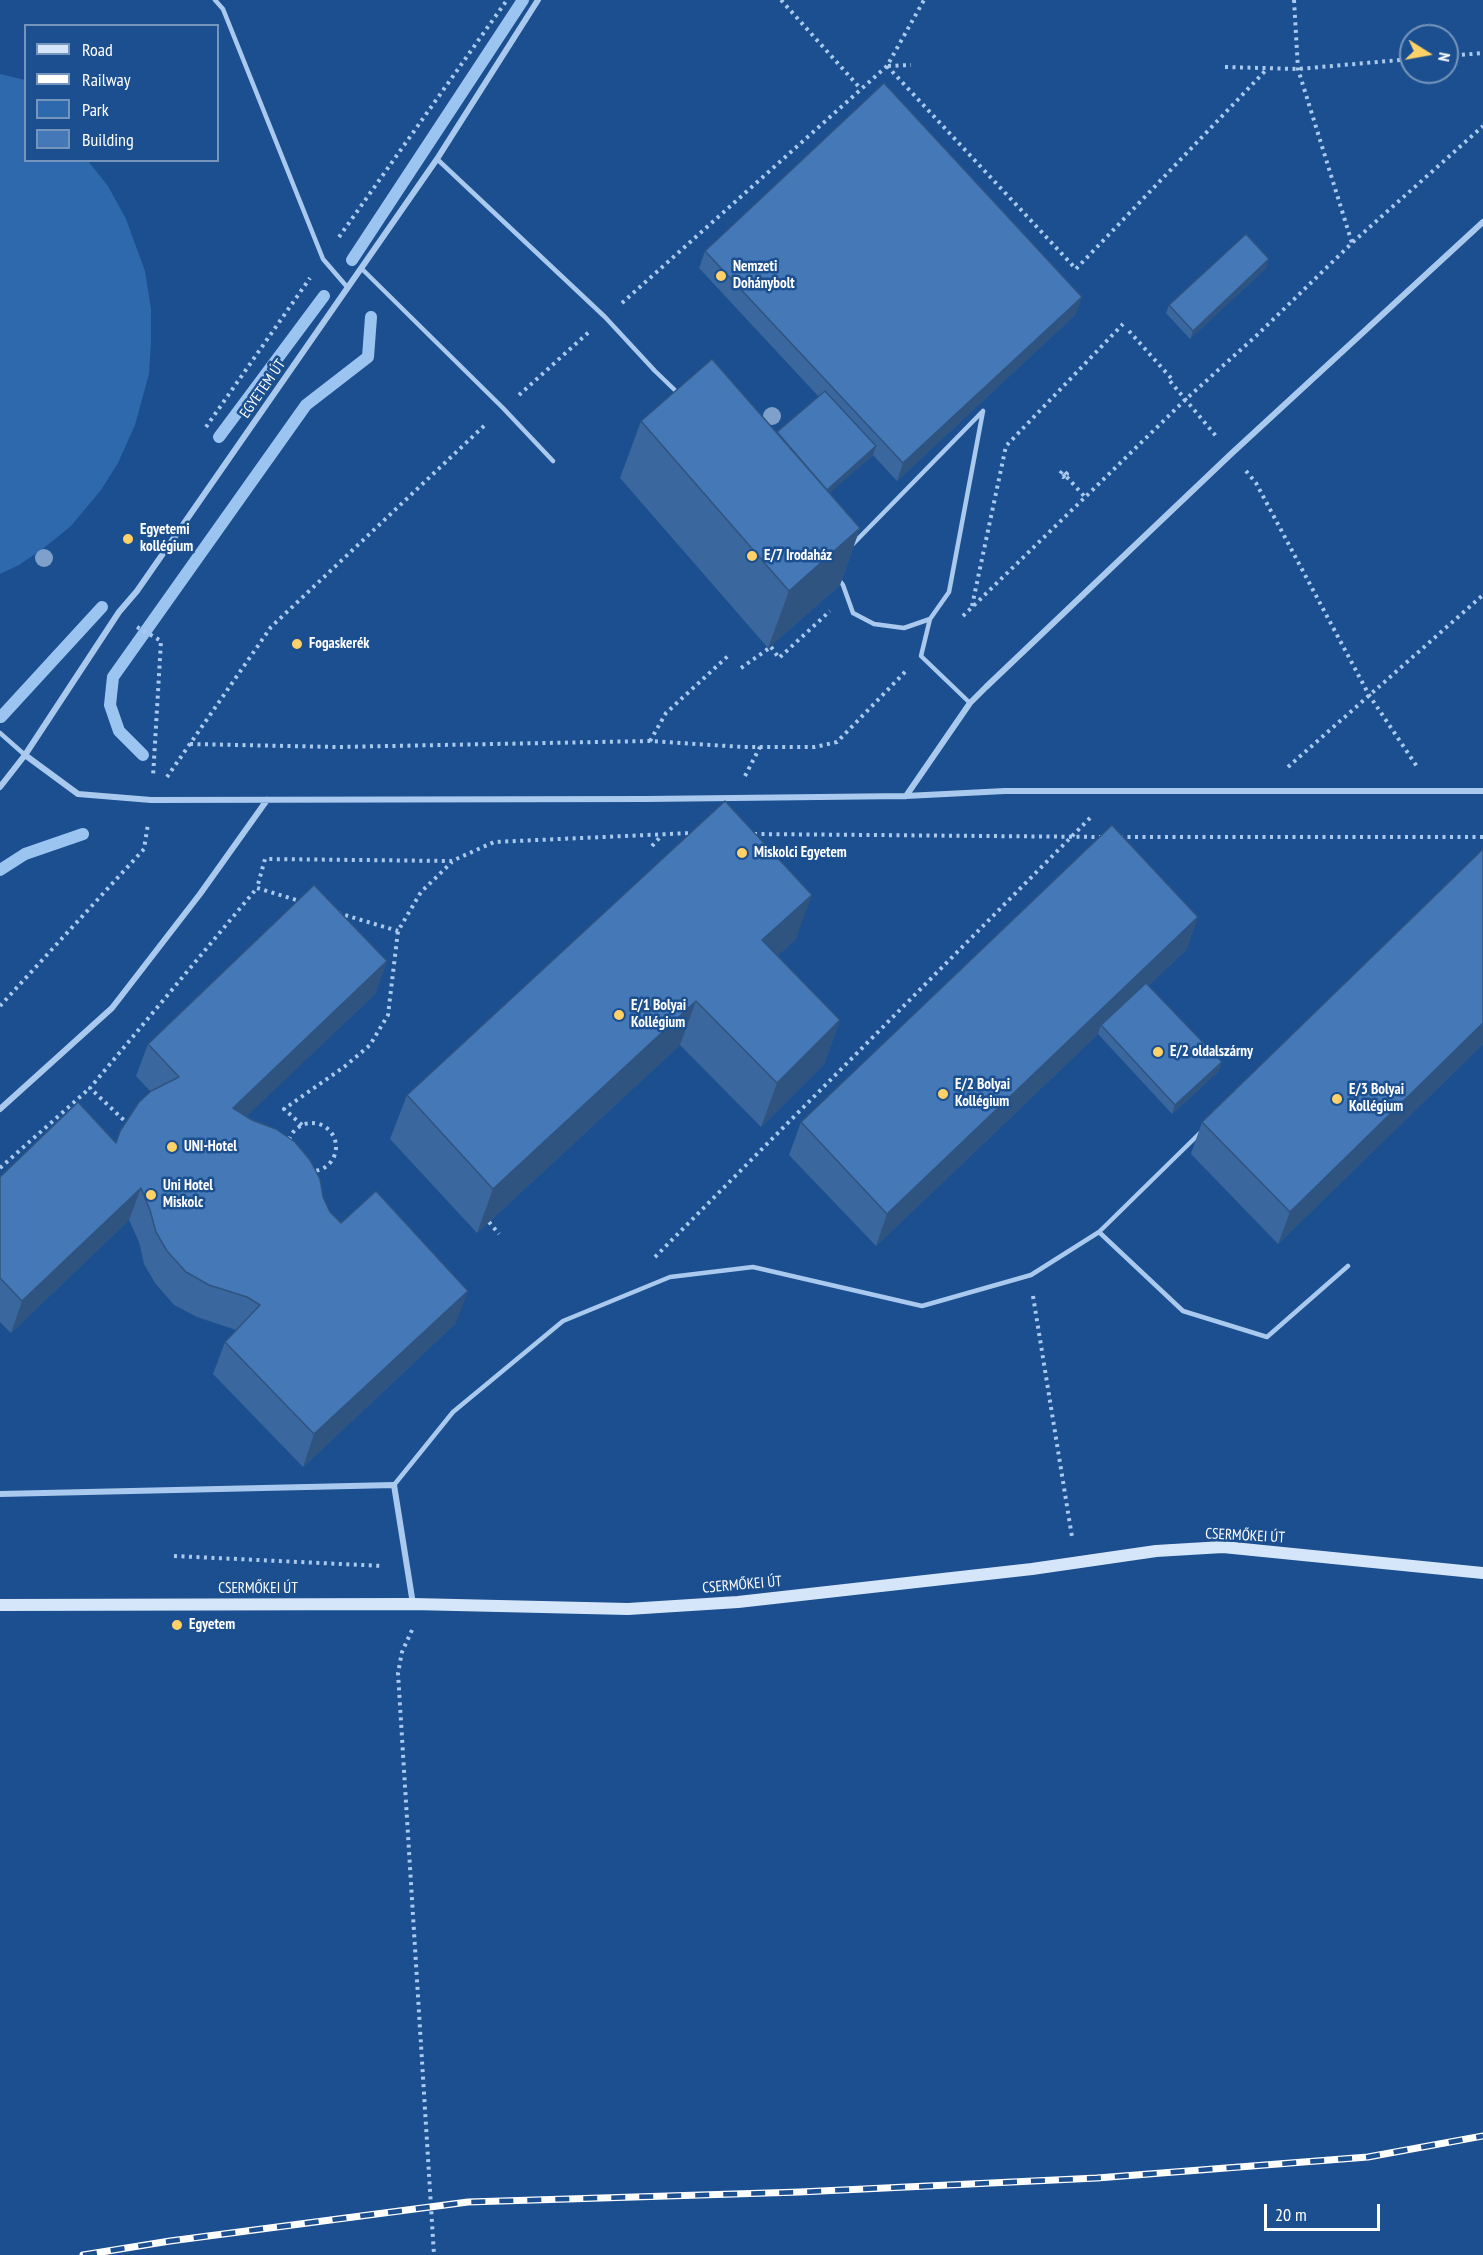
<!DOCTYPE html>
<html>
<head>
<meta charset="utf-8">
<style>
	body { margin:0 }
	#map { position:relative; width:1483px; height:2255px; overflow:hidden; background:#1b4f8f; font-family:"PT Sans Narrow",sans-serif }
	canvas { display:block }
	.legend { position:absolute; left:24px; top:24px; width:195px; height:138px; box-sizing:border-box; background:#1b4f8f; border:2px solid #7695bc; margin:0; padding:8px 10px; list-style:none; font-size:18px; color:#fff }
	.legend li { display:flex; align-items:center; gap:12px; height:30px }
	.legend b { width:30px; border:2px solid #7695bc }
	.north { position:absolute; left:1399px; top:24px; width:60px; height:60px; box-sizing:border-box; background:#1b4f8f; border:2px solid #7695bc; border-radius:50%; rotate:101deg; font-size:16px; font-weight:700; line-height:24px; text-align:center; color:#fff }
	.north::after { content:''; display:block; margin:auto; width:21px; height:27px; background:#ffd166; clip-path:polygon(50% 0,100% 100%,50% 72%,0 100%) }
	.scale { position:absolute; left:1264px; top:2204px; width:116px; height:27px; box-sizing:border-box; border:3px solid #fff; border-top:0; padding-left:8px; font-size:18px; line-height:21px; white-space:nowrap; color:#fff; -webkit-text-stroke:4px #1b4f8f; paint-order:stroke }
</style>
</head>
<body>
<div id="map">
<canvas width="1483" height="2255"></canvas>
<ul class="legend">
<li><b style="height:8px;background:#d6e6fa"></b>Road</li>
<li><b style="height:8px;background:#fff"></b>Railway</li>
<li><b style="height:16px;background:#2e69ad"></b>Park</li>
<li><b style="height:16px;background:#4478b7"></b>Building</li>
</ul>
<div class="north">N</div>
<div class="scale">20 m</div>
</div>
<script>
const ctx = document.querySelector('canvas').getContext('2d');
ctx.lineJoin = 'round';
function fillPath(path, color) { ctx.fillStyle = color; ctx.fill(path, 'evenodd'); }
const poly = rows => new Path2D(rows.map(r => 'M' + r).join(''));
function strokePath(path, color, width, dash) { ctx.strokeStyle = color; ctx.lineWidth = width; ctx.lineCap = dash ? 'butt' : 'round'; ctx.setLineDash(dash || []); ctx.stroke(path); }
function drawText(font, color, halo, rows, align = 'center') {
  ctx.font = font + ' "PT Sans Narrow",sans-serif'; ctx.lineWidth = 5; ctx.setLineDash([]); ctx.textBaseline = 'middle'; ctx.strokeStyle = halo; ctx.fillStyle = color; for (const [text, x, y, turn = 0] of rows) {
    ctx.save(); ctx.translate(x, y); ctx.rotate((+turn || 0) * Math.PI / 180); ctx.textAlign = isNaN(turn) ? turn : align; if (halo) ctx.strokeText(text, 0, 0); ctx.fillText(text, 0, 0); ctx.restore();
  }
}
fillPath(poly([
	[0,74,25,80,26,160,88,161,108,186,126,219,145,271,151,309,151,340,149,374,135,425,118,463,101,490,71,526,44,548,19,565,0,574]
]), '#2e69ad');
strokePath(poly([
	[352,260,523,0],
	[219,437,324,296],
	[1,717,102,607],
	[143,755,119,731,110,705,113,677,306,405,368,357,371,317],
	[0,870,25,854,83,834]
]), '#9cc4f0', 12);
strokePath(poly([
	[781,0,860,88],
	[1294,0,1298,69,1352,243],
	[1447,56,1483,53],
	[887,66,1076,269,1267,69],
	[888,66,911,65],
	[1225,67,1298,69,1411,59],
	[339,237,507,0],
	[622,303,887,66,924,0],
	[1129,331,1171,378,1169,380,1216,436],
	[519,395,589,332],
	[206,427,310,278],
	[1246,471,1256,483,1369,695,1418,768],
	[1065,475,1063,477,1060,474,1063,470,1067,474,1065,475,1085,497],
	[972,606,1006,446,1123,324],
	[963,616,1186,399,1255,337,1352,243,1483,126],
	[137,627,161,641,153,777],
	[771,647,779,658,830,611],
	[741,668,768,649],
	[650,741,666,713,729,655],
	[190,744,337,747,650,741,743,747,815,747,837,742,906,671],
	[1288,767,1483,595],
	[745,776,760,747],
	[167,777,271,627,486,424],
	[754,834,1103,837],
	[1120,837,1483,837],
	[652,846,662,835],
	[303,902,257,888,265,859,452,861,494,842,691,833],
	[338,913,398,931],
	[0,1006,144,849,148,824],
	'288 1147a24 24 0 1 1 48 0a24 24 0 1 1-48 0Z',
	[129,1125,90,1088,257,888],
	[302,1125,284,1109,344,1067,370,1045,388,1015,398,931,421,892,452,862],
	[0,1168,90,1088],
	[489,1222,499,1234],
	[655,1257,1093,815],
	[1033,1296,1072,1537],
	[174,1556,383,1566],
	[412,1630,402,1652,398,1673,434,2255]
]), '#a9c9ee', 4, [3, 4.5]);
strokePath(poly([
	[215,0,223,9,323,259,348,288],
	[437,159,605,317,655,371,680,395],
	[361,268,503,408,553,461],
	[853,544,983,411],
	[837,577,843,585,853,613,874,624,904,628,930,619],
	[970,703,921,656,930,619,949,592,983,411],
	[0,733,25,755],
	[1099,1232,1200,1133],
	[394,1485,453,1412,563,1321,670,1277,753,1267,922,1306,1031,1275,1099,1232,1183,1311,1267,1337,1348,1266]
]), '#a9c9ee', 4.5);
strokePath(poly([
	[25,755,78,794,151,800,646,799,906,796,1005,791,1483,791],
	[0,787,25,755,119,612,137,591,437,159,538,0],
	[906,796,970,703,986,687,1231,454,1483,222],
	[0,1109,112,1008,200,894,267,800],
	[0,1494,394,1485,413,1604]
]), '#a9c9ee', 6);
strokePath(poly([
	[0,1605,413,1604,628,1609,738,1602,1032,1569,1156,1551,1223,1547,1483,1573]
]), '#d6e6fa', 12);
const rail = poly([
	[83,2255,170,2241,468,2202,800,2192,1097,2178,1368,2157,1483,2136]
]);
strokePath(rail, '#fff', 7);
strokePath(rail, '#1b4f8f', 4.5, [14]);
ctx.fillStyle = '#7ea0ca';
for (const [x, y] of [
	[772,416],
	[44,558]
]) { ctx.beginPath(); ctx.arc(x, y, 9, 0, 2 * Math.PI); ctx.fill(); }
fillPath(poly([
	[705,251,1076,314,897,481,873,455,829,493,860,528,840,585,768,648,620,478,641,421,777,432,818,396,699,268],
	[1266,268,1190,339,1166,313,1169,305],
	[1483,849,1483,1044,1278,1244,1191,1154,1202,1122],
	[796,939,777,956,840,1020,824,1064,761,1127,680,1045,477,1233,390,1139,407,1095],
	[1187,949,1148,986,1219,1071,1172,1114,1098,1034,876,1246,789,1155,801,1122],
	[387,961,375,994,246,1116,323,1197,330,1212,341,1223,456,1323,303,1467,213,1374,225,1342,236,1330,197,1317,174,1305,155,1283,144,1264,139,1242,129,1220,11,1333,0,1322,0,1177,116,1143,151,1092,136,1076,148,1044]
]), '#3a679d');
fillPath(poly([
	[1269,259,1266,268,1190,339,1193,331],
	[1082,297,1076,314,897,481,903,463],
	[876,446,873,455,790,528,793,519],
	[860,528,840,585,768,648,789,591],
	[812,895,796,939,746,985,762,940],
	[1198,917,1187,949,1104,1028,1101,1025,1098,1034,876,1246,887,1214],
	[387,961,375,994,221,1141,233,1108],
	[696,1001,680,1045,477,1233,493,1189],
	[840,1020,824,1064,761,1127,777,1083],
	[1483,1023,1483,1044,1278,1244,1290,1212],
	[1222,1062,1219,1071,1172,1114,1175,1105],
	[141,1188,129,1220,11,1333,22,1301],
	[468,1291,456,1323,303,1467,314,1434]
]), '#305480');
const building = poly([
	[884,83,1082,297,903,463,705,251,884,83],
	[1246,234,1269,259,1193,331,1169,305,1246,234],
	[712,359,860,528,789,591,641,421,712,359],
	[825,391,876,446,827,490,777,432,825,391],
	[725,801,812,895,762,940,840,1020,777,1083,696,1001,493,1189,407,1095,725,801],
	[1112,825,1198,917,887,1214,801,1122,1112,825],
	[1483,849,1483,1023,1290,1212,1202,1122,1483,849],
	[314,885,387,961,233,1108,252,1120,276,1129,295,1142,310,1160,320,1179,323,1197,330,1212,341,1223,376,1191,468,1291,314,1434,225,1342,260,1305,247,1297,209,1285,186,1272,167,1251,156,1232,150,1210,141,1188,22,1301,0,1278,0,1177,78,1102,116,1143,120,1131,139,1102,151,1091,179,1077,148,1044,314,885],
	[1146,983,1222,1062,1175,1105,1101,1025,1146,983]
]);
fillPath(building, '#4478b7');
strokePath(building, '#305480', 1.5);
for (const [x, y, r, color] of [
	[721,276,6,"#ffd166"],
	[128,539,6,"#ffd166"],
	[752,556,6,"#ffd166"],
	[297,644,6,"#ffd166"],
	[742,853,6,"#ffd166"],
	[619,1015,6,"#ffd166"],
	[1158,1052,6,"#ffd166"],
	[943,1094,6,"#ffd166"],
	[1337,1099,6,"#ffd166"],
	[172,1147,6,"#ffd166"],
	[151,1195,6,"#ffd166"],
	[177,1625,6,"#ffd166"]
]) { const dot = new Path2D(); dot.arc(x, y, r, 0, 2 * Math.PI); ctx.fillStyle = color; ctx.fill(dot); strokePath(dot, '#1b4f8f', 2); }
drawText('bold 15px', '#fff', '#1b4f8f', [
	["Nemzeti",733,267],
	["Dohánybolt",733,284],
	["Egyetemi",140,530],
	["kollégium",140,547],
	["E/7 Irodaház",764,556],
	["Fogaskerék",309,644],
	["Miskolci Egyetem",754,853],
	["E/1 Bolyai",631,1006],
	["Kollégium",631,1023],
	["E/2 oldalszárny",1170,1052],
	["E/2 Bolyai",955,1085],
	["Kollégium",955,1102],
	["E/3 Bolyai",1349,1090],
	["Kollégium",1349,1107],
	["UNI-Hotel",184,1147],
	["Uni Hotel",163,1186],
	["Miskolc",163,1203],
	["Egyetem",189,1625]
], 'left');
drawText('15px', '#fff', '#1b4f8f', [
	["EGYETEM ÚT",263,389,-55],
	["CSERMŐKEI ÚT",1245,1536,3],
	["CSERMŐKEI ÚT",742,1585,-5],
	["CSERMŐKEI ÚT",258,1589]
]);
</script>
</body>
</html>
